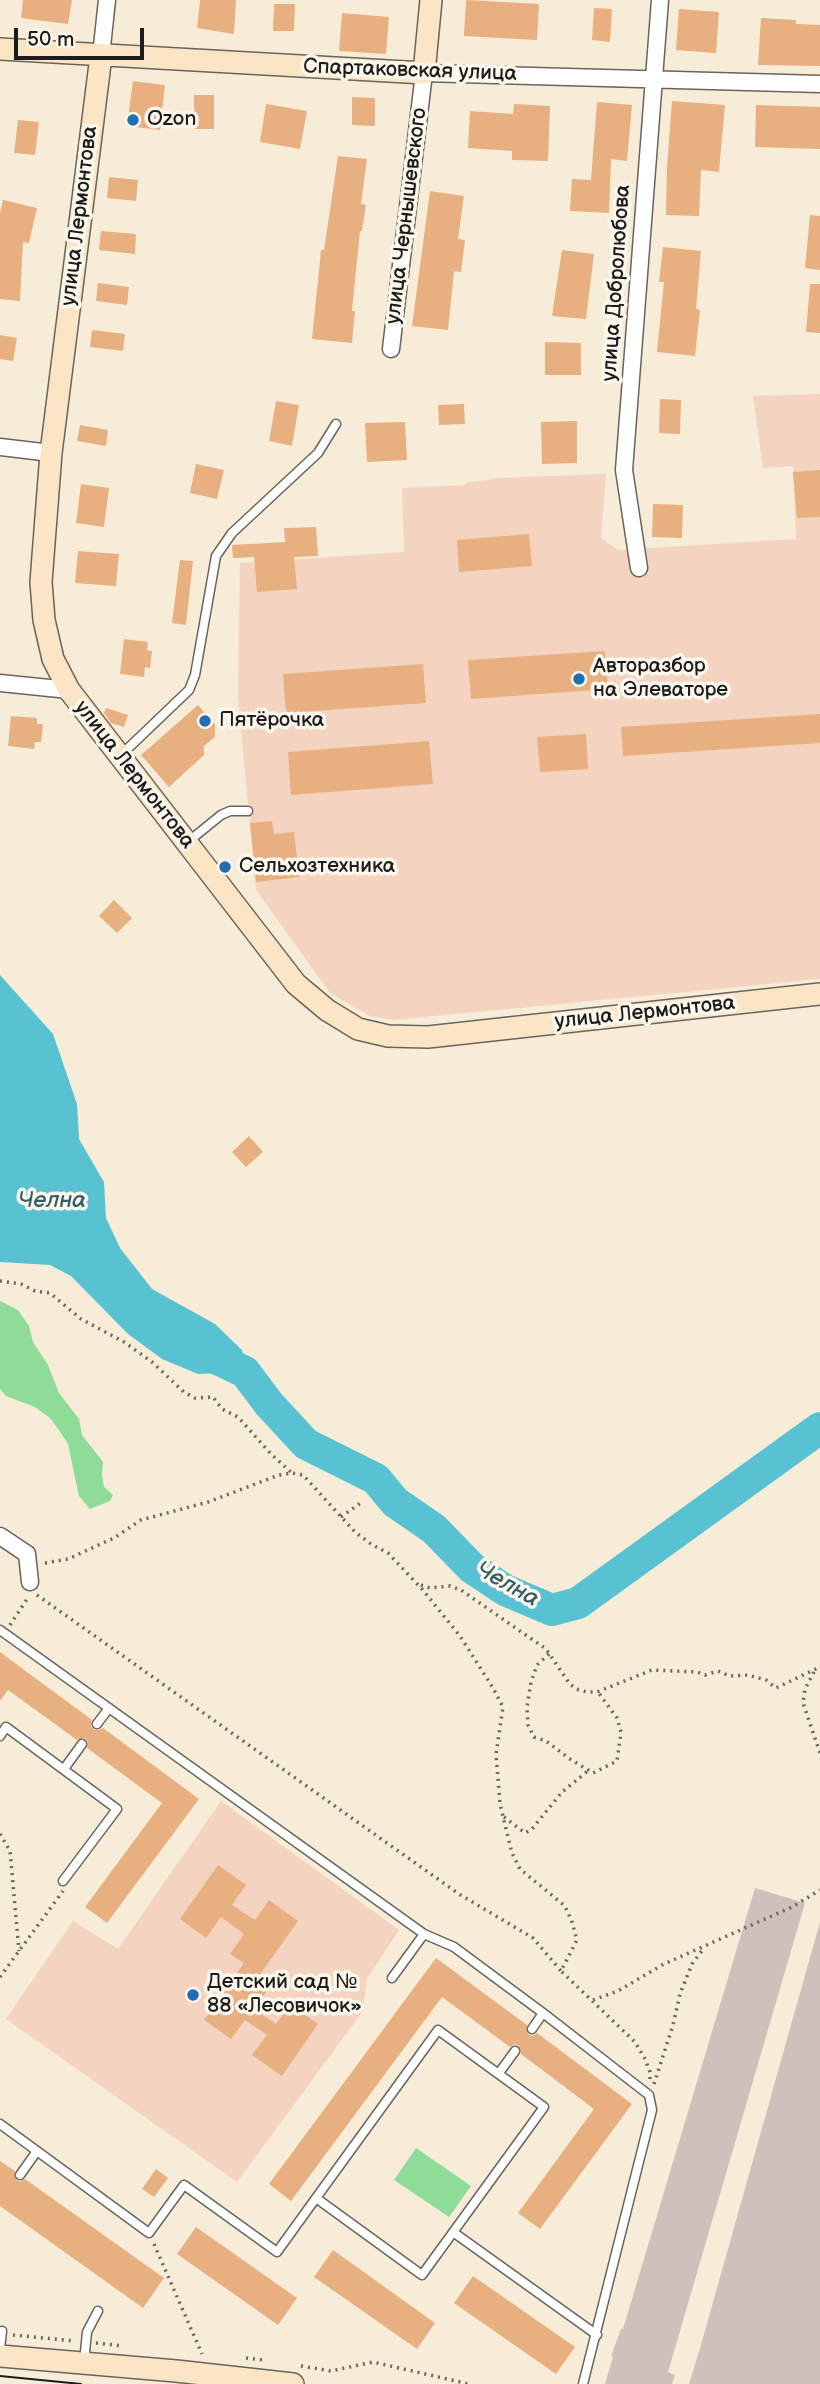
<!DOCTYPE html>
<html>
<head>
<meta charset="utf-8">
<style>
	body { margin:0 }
	#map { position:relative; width:820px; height:2384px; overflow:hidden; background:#f6ecd7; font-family:"Balsamiq Sans",sans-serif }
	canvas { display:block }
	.scale { position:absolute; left:14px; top:28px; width:130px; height:32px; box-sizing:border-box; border:4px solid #1c1c1c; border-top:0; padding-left:9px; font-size:21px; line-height:24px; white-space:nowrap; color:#1c1c1c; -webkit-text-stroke:5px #fbf7ec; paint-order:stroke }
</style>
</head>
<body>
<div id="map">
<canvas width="820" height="2384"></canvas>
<div class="scale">50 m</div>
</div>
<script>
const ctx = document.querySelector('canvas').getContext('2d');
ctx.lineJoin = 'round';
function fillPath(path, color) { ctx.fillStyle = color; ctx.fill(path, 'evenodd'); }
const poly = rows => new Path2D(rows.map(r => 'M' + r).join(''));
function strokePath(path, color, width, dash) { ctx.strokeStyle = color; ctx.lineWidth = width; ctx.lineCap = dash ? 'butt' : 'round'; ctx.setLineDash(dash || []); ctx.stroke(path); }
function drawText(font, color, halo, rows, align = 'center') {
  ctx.font = font + ' "Balsamiq Sans",sans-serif'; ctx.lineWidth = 7; ctx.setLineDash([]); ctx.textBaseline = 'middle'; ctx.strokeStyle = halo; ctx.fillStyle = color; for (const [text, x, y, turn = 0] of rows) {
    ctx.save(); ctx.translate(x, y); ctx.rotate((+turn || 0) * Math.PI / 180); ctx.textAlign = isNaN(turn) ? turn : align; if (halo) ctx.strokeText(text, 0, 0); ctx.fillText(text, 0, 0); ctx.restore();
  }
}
fillPath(poly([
	[820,394,820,979,393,1020,370,1016,330,993,256,890,238,697,240,563,404,552,402,488,465,485,466,483,499,478,606,474,601,539,619,550,796,539,793,466,763,468,753,396],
	[221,1801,399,1930,367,1979,363,2011,237,2182,6,2019,73,1921,118,1949]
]), '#f4d3c0');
fillPath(poly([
	[755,1888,805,1903,668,2372,675,2375,672,2384,605,2384,613,2357,611,2356,621,2329,623,2329],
	[820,1922,820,2384,689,2384,701,2345]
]), '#d0c0bc');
fillPath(poly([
	[0,1301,18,1310,29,1326,33,1342,48,1365,59,1393,79,1419,82,1435,103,1462,102,1475,104,1487,113,1495,110,1501,90,1509,79,1496,68,1444,59,1430,50,1418,35,1407,6,1396,0,1389],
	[416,2148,471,2186,449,2217,394,2180]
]), '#8fdc99');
fillPath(poly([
	[0,975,53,1034,77,1104,79,1139,104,1182,106,1218,120,1248,152,1289,215,1324,242,1350,245,1372,198,1374,162,1359,128,1334,71,1276,50,1265,0,1262]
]), '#58c2d2');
strokePath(poly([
	[205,1353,245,1372,269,1404,306,1444,376,1479,395,1502,434,1529,472,1568,505,1590,552,1610,578,1603,820,1428]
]), '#58c2d2', 32);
fillPath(poly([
	[23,0,72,0,68,24,21,18],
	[200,0,236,0,234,34,197,28],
	[466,0,539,4,537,40,464,36],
	[274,4,295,4,294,31,273,31],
	[594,8,612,9,610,42,592,40],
	[679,9,719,12,716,53,676,50],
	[342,13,389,17,386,54,339,51],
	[761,18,796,20,796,24,820,25,820,66,758,65],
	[133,81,165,85,160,130,127,126],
	[194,95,214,95,214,129,194,129],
	[352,97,375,98,375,126,352,125],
	[672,101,725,105,719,172,701,170,699,216,666,215,667,167],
	[597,102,632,105,627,161,611,159,609,213,570,211,572,179,591,180],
	[266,104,307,111,300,149,260,142],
	[514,104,550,106,548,161,512,160,512,151,468,148,470,111,513,114],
	[756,105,820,107,820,149,755,147],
	[18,120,39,122,35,155,14,153],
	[338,156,367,159,361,204,366,205,362,231,360,231,352,311,355,311,352,343,312,339,321,250,324,250],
	[109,177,138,180,136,201,107,198],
	[430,191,464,196,458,239,465,240,461,272,454,271,448,330,412,326],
	[3,200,37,208,29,243,23,242,20,301,0,299,0,213],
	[810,215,820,216,820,270,805,268],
	[101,231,136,234,135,254,99,250],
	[663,247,701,251,696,309,700,310,695,356,657,352,664,282,659,282],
	[562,250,594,254,586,319,552,316],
	[98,283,129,287,127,305,96,301],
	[810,284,820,284,820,333,806,332],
	[92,330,125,334,123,351,90,347],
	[0,335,17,338,13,361,0,359],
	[545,342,581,343,581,375,545,375],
	[660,399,681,400,680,434,659,433],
	[276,401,299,405,292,446,269,441],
	[464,404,465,424,439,425,438,405],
	[577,421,577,463,542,464,541,422],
	[405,422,407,460,367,462,365,423],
	[80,425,108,430,106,446,77,441],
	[196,464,224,470,217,499,190,493],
	[820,470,820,517,797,518,793,472],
	[81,484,109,488,104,527,76,523],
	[653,504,683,505,682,538,652,537],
	[316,527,318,556,294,557,297,589,257,592,254,557,233,558,232,545,285,542,284,528],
	[529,534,532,566,459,572,457,540],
	[78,551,119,554,116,586,75,583],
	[180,560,193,561,186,625,172,623],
	[124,639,148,642,147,650,152,651,150,668,145,667,144,677,120,674],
	[605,651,608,689,471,699,468,660],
	[423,664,426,703,286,713,283,674],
	[198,705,215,725,215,737,204,746,204,755,169,787,141,755],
	[106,708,128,715,124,727,111,723,104,713],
	[820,714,820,743,623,756,621,727],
	[11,716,37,718,37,724,43,724,41,742,35,742,34,749,8,746],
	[586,734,588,769,540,772,537,737],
	[429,741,433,784,291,795,288,752],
	[272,821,274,834,294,832,299,877,256,882,250,823],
	[114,900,132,918,117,933,99,916],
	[249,1136,263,1152,246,1167,232,1152],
	[0,1652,92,1720,91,1726,94,1730,99,1730,103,1728,199,1799,107,1923,85,1907,162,1803,87,1748,88,1742,85,1738,77,1740,8,1690,0,1701],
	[218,1865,246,1885,232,1905,255,1920,269,1900,298,1921,261,1973,273,1982,254,2009,276,2024,290,2004,318,2024,282,2076,252,2055,267,2035,245,2020,231,2039,204,2020,244,1963,230,1954,244,1934,221,1917,206,1938,180,1919],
	[436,1958,527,2025,528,2034,532,2036,537,2033,632,2104,540,2229,518,2213,594,2109,521,2054,519,2046,515,2044,510,2047,442,1997,291,2201,269,2184],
	[0,2161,15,2171,16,2180,20,2182,25,2179,164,2278,143,2308,0,2206],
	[156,2169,168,2178,154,2197,142,2189],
	[196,2227,297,2298,278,2325,177,2254],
	[333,2250,435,2323,417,2349,314,2277],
	[473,2276,575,2347,556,2374,454,2303]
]), '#e8b081');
const lane = poly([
	[121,755,189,690,195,675,216,556,232,533,318,453,336,424],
	[189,841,221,815,230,811,248,811],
	[0,1630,424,1934,454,1947,543,2013,649,2095,652,2110,583,2384],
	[97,1724,109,1708],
	[0,1736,6,1727,117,1809,63,1881],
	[64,1769,82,1744],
	[392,1978,424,1934],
	[532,2029,543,2013],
	[499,2073,515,2051],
	[0,2124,149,2233,184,2185,277,2252,316,2198,438,2030,544,2107,422,2275,316,2198],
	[20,2175,37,2151],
	[453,2232,597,2335],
	[0,2349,2,2331],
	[84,2362,87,2332,98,2311]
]);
const street = poly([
	[101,56,107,0],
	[391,349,424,73,820,84],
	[0,447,51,453],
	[639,568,624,470,660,0],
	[0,683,69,690],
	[0,1536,27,1554,30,1582]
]);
const secondary = poly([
	[0,49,424,73,431,0],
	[101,56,51,453,41,582,44,620,53,659,69,690,296,984,327,1010,358,1029,388,1036,428,1037,820,994],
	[0,2356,176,2371,293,2384]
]);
strokePath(lane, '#68655d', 11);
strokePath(street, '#68655d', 19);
strokePath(secondary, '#68655d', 24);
strokePath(poly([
	[0,1281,21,1284,35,1291,50,1293,81,1319,124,1342,152,1362,184,1392,195,1398,213,1397,222,1409,238,1417,271,1454,292,1473],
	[341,1517,362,1502],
	[45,1563,68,1559,114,1538,141,1520,208,1502,279,1475,292,1473,303,1475,355,1532,371,1544,388,1553,422,1589,460,1636,493,1688,503,1707,496,1754,500,1804,512,1853,520,1869,565,1906,572,1922,577,1940,561,1971,635,2042,645,2059,650,2072,650,2079],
	[421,1585,430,1588,450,1586,461,1590,546,1649,569,1683,576,1689,587,1692,597,1692,652,1670,697,1672,705,1675,718,1671,730,1676,748,1675,766,1680,776,1688,820,1667],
	[37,1595,459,1894,533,1938,561,1971],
	[10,1625,29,1596],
	[549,1654,537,1665,531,1682,527,1707,528,1725,534,1737,546,1741,570,1759,593,1773,617,1761,621,1732,617,1718,598,1692],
	[814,1672,805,1689,803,1703,820,1753],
	[504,1817,525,1833,532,1829,562,1792,589,1770],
	[0,1834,10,1851,19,1951],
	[0,1977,63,1891],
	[593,2000,618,1991,662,1965,792,1907,820,1890],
	[654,2084,673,2025,680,1994,692,1964,704,1948],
	[154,2244,202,2354],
	[13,2335,75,2341],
	[96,2343,123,2346],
	[246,2358,263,2360],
	[301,2366,331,2371,373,2362,469,2384]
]), '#68655d', 3.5, [2, 5]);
strokePath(lane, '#fff', 8);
strokePath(street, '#fff', 16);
strokePath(secondary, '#fce5c4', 21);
strokePath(poly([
	[0,2376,81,2384]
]), '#1c1c1c', 2);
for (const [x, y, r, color] of [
	[133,120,7,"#1f6fb2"],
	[579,679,7,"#1f6fb2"],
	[205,721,7,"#1f6fb2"],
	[225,867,7,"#1f6fb2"],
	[193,1995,7,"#1f6fb2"]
]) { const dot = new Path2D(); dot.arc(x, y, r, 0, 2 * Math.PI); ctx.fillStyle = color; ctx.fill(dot); strokePath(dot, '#fbf7ec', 2.5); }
drawText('21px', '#1c1c1c', '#fbf7ec', [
	["Спартаковская улица",410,71,2],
	["улица Лермонтова",80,216,-83],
	["улица Чернышевского",407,216,-83],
	["улица Добролюбова",617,283,-86],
	["улица Лермонтова",134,775,52],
	["улица Лермонтова",645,1013,-6]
]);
drawText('21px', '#1c1c1c', '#fbf7ec', [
	["Ozon",147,120],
	["Авторазбор",593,667],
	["на Элеваторе",593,691],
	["Пятёрочка",219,721],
	["Сельхозтехника",239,867],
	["Детский сад №",207,1983],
	["88 «Лесовичок»",207,2007]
], 'left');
drawText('italic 23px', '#345e65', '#fbf7ec', [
	["Челна",52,1201],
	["Челна",507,1585,29]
]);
</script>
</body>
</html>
